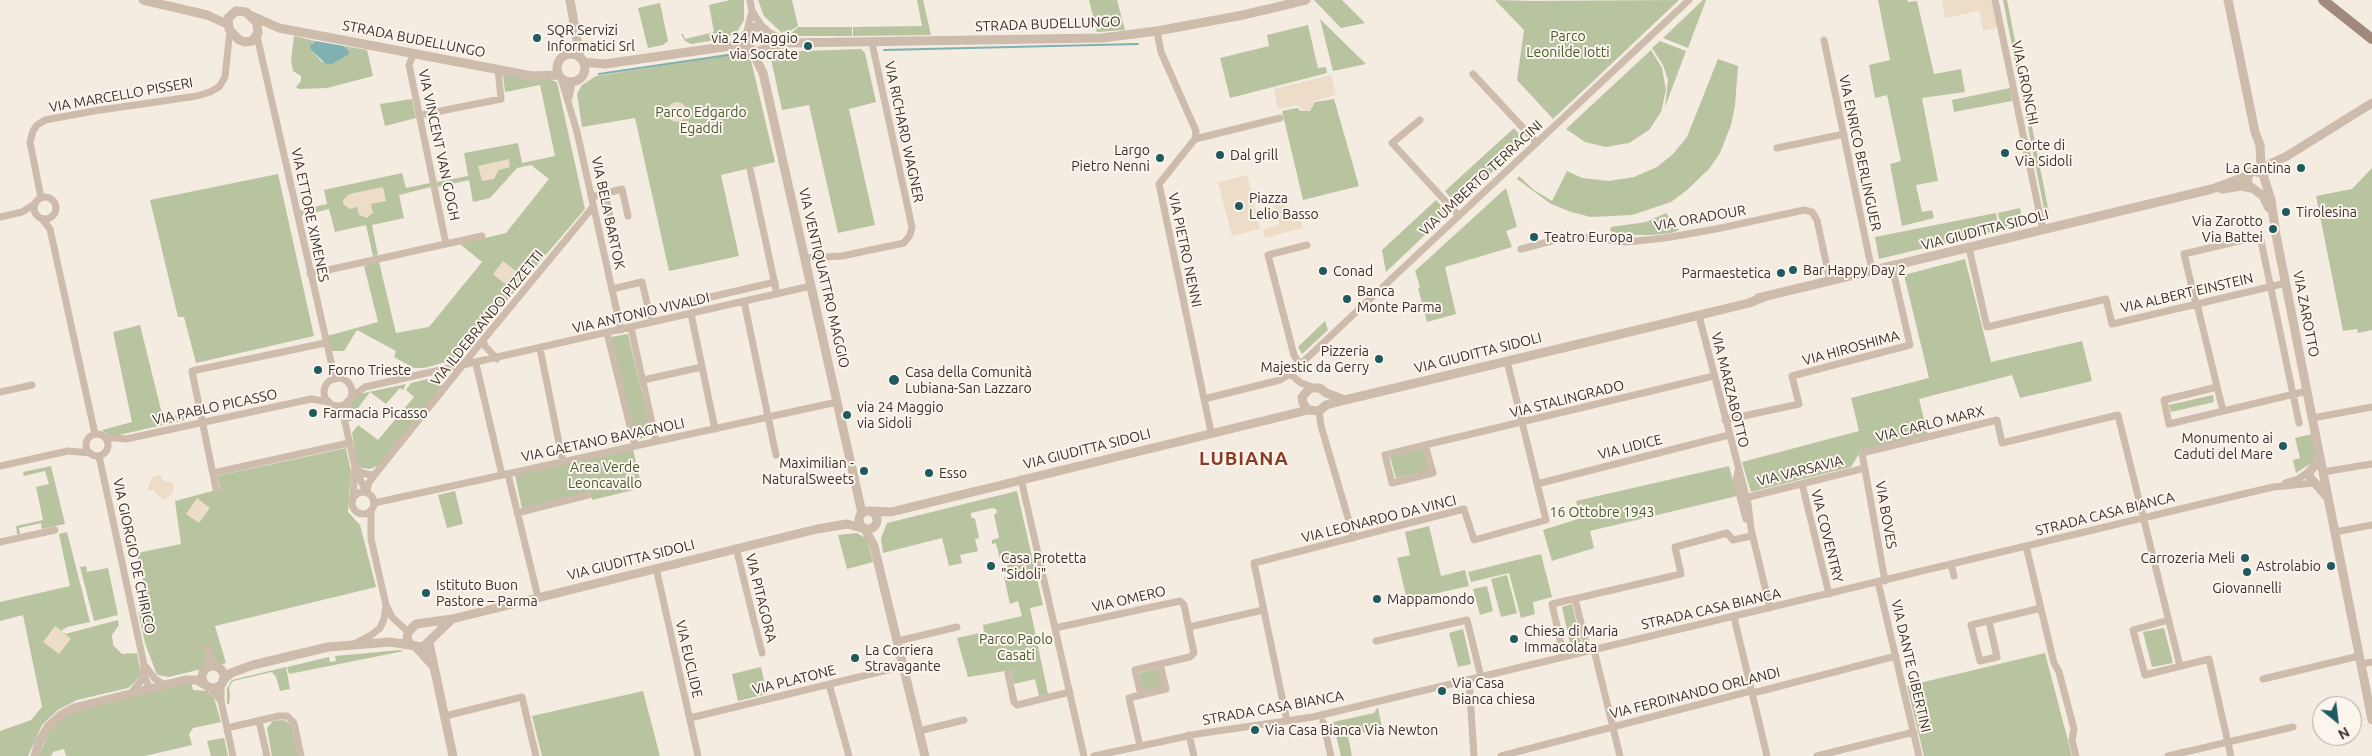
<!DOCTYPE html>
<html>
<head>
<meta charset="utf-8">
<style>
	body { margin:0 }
	#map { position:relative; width:2372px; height:756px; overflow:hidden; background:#f4ebe1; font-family:Ubuntu,sans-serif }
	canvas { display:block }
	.north { position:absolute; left:2312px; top:696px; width:50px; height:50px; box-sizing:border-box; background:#fbf5ee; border:1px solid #aea6a0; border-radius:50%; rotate:151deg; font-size:14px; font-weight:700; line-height:20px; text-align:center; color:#3b302b }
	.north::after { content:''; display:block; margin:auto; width:18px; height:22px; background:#1f5a5e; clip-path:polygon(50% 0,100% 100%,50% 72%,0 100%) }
</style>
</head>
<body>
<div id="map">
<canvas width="2372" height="756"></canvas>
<div class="north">N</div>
</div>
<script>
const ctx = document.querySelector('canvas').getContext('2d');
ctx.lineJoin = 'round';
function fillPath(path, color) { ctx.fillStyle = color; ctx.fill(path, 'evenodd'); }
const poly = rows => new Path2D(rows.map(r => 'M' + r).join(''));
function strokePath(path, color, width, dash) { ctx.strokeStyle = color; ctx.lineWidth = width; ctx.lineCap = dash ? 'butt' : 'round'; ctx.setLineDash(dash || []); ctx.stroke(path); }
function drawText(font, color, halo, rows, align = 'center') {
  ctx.font = font + ' Ubuntu,sans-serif'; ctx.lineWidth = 4; ctx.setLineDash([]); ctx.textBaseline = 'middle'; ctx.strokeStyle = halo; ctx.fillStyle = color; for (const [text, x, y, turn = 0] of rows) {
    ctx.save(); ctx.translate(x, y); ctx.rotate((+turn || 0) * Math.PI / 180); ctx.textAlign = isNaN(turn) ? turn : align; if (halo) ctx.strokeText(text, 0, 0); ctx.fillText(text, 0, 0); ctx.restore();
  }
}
fillPath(poly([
	[730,0,744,0,744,20,737,32,727,38,691,44,685,41,681,34,683,34,685,39,714,32,709,5],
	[758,0,792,0,798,26,787,33,784,31,782,33,764,16],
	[917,0,923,0,931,35,853,36,853,27,922,26],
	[1089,0,1117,0,1125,30,1097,32],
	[1314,0,1342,0,1365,23,1341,28],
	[1495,0,1532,1,1679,0,1553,119,1517,80,1524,30],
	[1703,0,1706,0,1688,48,1663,38],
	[1878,0,1907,0,1908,2,1917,1,1934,74,1961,69,1965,92,1922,98,1938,181,1916,185,1922,212,1932,210,1934,218,1902,226,1890,164,1901,161,1887,95,1875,98,1869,65,1890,60],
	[2003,0,2007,0,2050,218,2046,219],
	[660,3,668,41,663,45,648,48,638,8],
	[1320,19,1366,64,1333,71],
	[1308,25,1318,68,1326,67,1327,73,1230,98,1220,58,1269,46,1267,35],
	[798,27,852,27,852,36,788,36],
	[294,36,315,41,312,43,311,50,322,62,348,50,344,46,367,50,373,76,327,88,299,89,296,87,301,81,301,76,293,71,291,61],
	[1660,41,1686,51,1665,107,1668,80,1663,65,1652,48],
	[861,49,865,53,876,102,849,109,875,225,838,233,809,105,782,110,771,59,776,52],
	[1651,50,1662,68,1666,90,1661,112,1649,130,1629,143,1606,147,1585,142,1566,129],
	[749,52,775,162,721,175,739,256,669,271,635,118,582,127,577,94,582,85,596,76],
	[1718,59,1738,66,1735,106,1731,125,1720,153,1709,169,1687,190,1671,202,1632,215,1591,217,1571,212,1551,204,1517,179,1519,176,1534,190,1552,201,1567,171,1582,178,1609,181,1634,177,1657,167,1673,154,1687,137],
	[503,74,544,77,557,82,585,209,467,347,450,361,424,368,414,368,394,357,396,351,357,330,344,351,331,351,327,336,378,322,364,266,379,262,396,333,429,327,482,262,460,244,506,233,549,179,531,165,517,168,490,198,473,202,469,180,438,187,437,182,468,176,464,153,518,143,522,163,555,156,540,85,505,92],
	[2010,88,2012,101,1954,112,1952,100],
	[412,99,416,118,385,126,380,104],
	[1334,99,1359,186,1303,200,1282,111,1297,108,1301,111,1310,111,1315,102],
	[1514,128,1526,142,1456,204,1445,191],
	[2372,168,2372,330,2358,333,2357,329,2343,331,2316,196,2352,189],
	[402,173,406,188,430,183,431,187,399,195,404,218,372,225,378,255,373,256,366,225,335,232,329,209,301,216,300,210,327,204,324,190],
	[278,174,314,336,196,363,184,317,178,317,150,200],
	[1506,188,1517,227,1506,231,1512,247,1445,267,1456,314,1427,322,1418,288,1420,287,1415,271],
	[1436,200,1448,213,1386,272,1382,250],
	[2020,208,2023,224,2001,230,1998,213],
	[1666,213,1679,230,1672,233,1652,235,1621,235,1610,231,1611,227,1646,222],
	[1996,213,1999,230,1879,259,1875,237],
	[1965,259,1991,362,2082,341,2092,381,2020,398,2012,375,1919,399,1928,435,1860,452,1851,467,1751,492,1742,462,1859,431,1851,398,1929,378,1904,275],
	[1325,321,1328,330,1302,354,1298,347],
	[140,325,163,418,184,414,185,420,110,437,102,430,132,422,113,332],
	[628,334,652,436,635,440,611,337],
	[441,376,442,387,378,466,370,469,362,468,357,464,352,433,358,425,378,440,414,397,406,390,411,383],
	[406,384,403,390,400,388,386,404,370,392,350,419,352,421,348,421,347,411,355,395],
	[2213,395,2214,402,2171,412,2169,405],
	[2312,434,2316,455,2313,462,2296,473,2293,460,2300,458,2295,438],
	[346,448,351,471,348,512,360,525,376,587,215,626,226,663,169,677,157,675,145,643,138,611,149,609,137,553,181,544,175,501,220,489,217,476],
	[633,449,642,488,592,500,590,492,522,509,515,475],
	[1423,449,1429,471,1396,478,1390,457],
	[51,466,65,524,42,529,41,523,19,528,20,534,17,534,16,526,43,520,36,487,49,484,45,471,24,476,23,472],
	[1729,466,1737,496,1590,531,1594,548,1552,561,1543,530,1581,518,1576,501],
	[455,491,463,524,447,528,438,495],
	[1017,491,1043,605,1030,608,1048,694,1039,696,1035,679,1014,684,1011,670,968,677,957,638,984,632,983,625,1022,616,1018,601,1010,604,1004,577,1012,575,1013,571,1008,569,1005,558,1000,559,996,543,992,544,992,540,999,538,994,515,997,512,996,509,992,508,971,513,971,517,975,519,979,538,975,539,978,551,960,555,962,563,949,566,942,538,883,553,881,538,887,523],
	[1429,526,1441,576,1465,570,1469,586,1407,600,1397,558,1410,555,1405,532],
	[67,532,90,622,67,627,61,631,55,626,71,638,65,634,118,620,119,625,112,635,113,645,122,654,137,653,140,669,139,677,134,683,128,688,77,700,58,710,42,725,28,756,0,756,0,731,31,720,42,707,23,615,0,621,0,602,70,586,59,534],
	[857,533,867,539,873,562,847,569,838,535],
	[1541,554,1552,597,1533,602,1535,614,1521,618,1509,573,1471,582,1468,572],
	[86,566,87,572,108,568,118,615,94,621,80,567],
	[1507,575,1517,613,1501,617,1491,579],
	[1487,586,1493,611,1480,615,1473,589],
	[1572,604,1582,646,1571,648,1562,607],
	[2164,628,2173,663,2152,667,2143,632],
	[1463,629,1471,664,1458,667,1449,633],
	[400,650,404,651,289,674,287,667,329,657,330,662,336,661,335,656],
	[2045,653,2072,756,1924,756,1907,686],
	[286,667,290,689,280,691,276,677,272,672,233,681,229,687,230,696,229,704,227,704,227,688,232,680],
	[761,667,767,694,738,701,732,674],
	[1159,668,1163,687,1143,691,1139,673],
	[191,682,193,690,207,691,214,698,221,722,193,728,189,734,192,745,145,756,66,756,64,749,53,752,51,756,39,756,48,733,60,721,74,712],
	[643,691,660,756,542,756,532,716],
	[1378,707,1382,728,1348,736,1352,756,1341,756,1333,722,1374,713],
	[284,720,291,725,298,756,272,756,267,728,273,721],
	[224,738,228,756,211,756,207,741]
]), '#b8c4a0');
fillPath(poly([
	[1942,0,1993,0,1999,27,1983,31,1979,11,1945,18],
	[1331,75,1336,95,1314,101,1312,108,1308,111,1303,110,1298,105,1278,109,1274,89],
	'667 112a10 10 0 1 1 20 0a10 10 0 1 1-20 0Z',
	[509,159,510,167,499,170,494,179,482,181,478,166],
	[1247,175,1260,229,1232,236,1218,182],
	[383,187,386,201,371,204,373,213,367,218,359,215,357,207,350,209,343,204,343,200,349,194],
	[1283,202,1292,222,1301,220,1302,228,1265,238,1263,230,1279,225,1274,204],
	[503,261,516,271,505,284,493,274],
	[160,475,164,481,173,483,174,488,172,494,163,500,153,490,149,491,148,487,153,477],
	[197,498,210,508,199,523,186,514],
	[55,626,71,639,59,654,43,642]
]), '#ecdcc8');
fillPath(poly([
	[315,41,344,46,348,50,349,54,332,64,326,64,311,50,310,46]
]), '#7fb0b2');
strokePath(poly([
	[884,50,1138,44],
	[599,74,728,55]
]), '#7fb0b2', 2);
strokePath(poly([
	[750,0,752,11,763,28],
	[1995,0,2043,230],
	[747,31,752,11],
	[1157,31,1161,52,1196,131,1195,139,1159,184,1211,432],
	[257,36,335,379],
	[1824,40,1872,271],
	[414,53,409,65,446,244],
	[1473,74,1537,143],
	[561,78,577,132,621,330],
	[569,98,572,82],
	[420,115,501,99,498,69],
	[1420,120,1392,143,1459,216],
	[1195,139,1280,118],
	[1777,148,1844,134],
	[750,169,777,294],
	[605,194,611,220],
	'34 208a11 11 0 1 1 22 0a11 11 0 1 1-22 0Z',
	[591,197,622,189,628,216],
	[41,198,30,142,33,131,37,125,45,120,94,111,197,96,210,92,219,87,225,77,230,30],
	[0,217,22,212,35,204],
	[43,220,50,229,95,434],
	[1969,248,1987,327,2106,299,2112,324,2286,283],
	[1521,249,1571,236,1626,242,1665,238,1716,229,1804,210,1812,212,1817,220,1830,281],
	[805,258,842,256,904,243,910,235,912,227,872,43],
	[310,274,482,236],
	[612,289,642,282,650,316],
	[744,301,776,455],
	[685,303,775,282],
	[2196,304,2184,254,2260,236,2299,423],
	[2197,304,2223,411],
	[691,314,715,429],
	[1699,316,1748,504,1751,529,1770,608],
	[631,328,656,441],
	[607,333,635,446],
	[483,340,485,346,497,359],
	[540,349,563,462],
	[476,364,502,475],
	[1300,365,1294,355,1268,255,1307,245],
	[1290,374,1301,383,1313,387],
	'324 392a14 14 0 1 1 28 0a14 14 0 1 1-28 0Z',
	[643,380,702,367],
	[2217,387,2164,400,2169,424,2307,391],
	[0,392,32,385],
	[351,397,365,387,811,286],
	[1204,399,1280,380,1290,374,1689,0],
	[347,402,344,418,355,467,353,497],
	[1319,411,1321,426,1354,538],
	[2313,418,2372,407],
	[1725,420,1799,404,1792,376,1910,345,1892,266],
	'86 445a11 11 0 1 1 22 0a11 11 0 1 1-22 0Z',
	[105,437,126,439,311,399,329,402],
	[1425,445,1433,473,1392,483,1385,455,1425,445,1714,376],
	[99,456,143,660,145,678,150,689],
	[0,466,68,451,90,453],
	[355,467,362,473,371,475,376,473],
	[356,470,366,492],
	[1738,471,1736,481,1746,519],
	[2323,472,2371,464],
	[213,473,349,443],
	[508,474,538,597],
	[1021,479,1084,756],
	[2285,483,2298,479,2310,471],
	[1537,484,1729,435],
	[1802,484,1829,594],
	[216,489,192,371,325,343],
	'352 503a11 11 0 1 1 22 0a11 11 0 1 1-22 0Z',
	[367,493,368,484,376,473,483,340,593,207],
	[1741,499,1865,468],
	[374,503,837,402],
	[371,510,371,539,386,605,392,617,408,632],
	[517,513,588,495],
	[2335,532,2372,525],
	[0,542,55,530],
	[2026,546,2054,663,2059,672,2074,729,2072,740,2076,756],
	[736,548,762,653],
	[1951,564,1954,576],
	[656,568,698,756],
	[1885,581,1862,453,1997,420,2002,443,2118,415,2180,666],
	[1878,582,1919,756],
	[1575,599,1588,651],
	[1734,617,1767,756],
	[2169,620,2133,630,2145,675,2209,659,2231,756],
	[1989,621,1997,657,1980,661,1971,625,2041,608],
	[1189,627,1263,610],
	[1055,628,1180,601,1184,605,1194,653,1190,657,1160,664],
	[898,641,957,627],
	[1376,641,1467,620,1481,677],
	[356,643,370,636,380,628,384,619,386,606],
	[207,647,216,667],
	[1594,650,1620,756],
	[1564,657,1552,604,1681,574,1675,547,1727,533,1733,540,1752,536],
	[1160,664,1166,689,1141,695,1135,670,1160,664],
	[2361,664,2372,662],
	[146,667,155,679,165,685],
	[207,668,209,655],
	[1008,673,1014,702,1017,705,1070,692],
	[2263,679,2359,656],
	[1469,680,1474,756],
	[829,684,849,756],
	[221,685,221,701,233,756],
	[209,687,221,701],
	[131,693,141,681,143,672],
	[445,716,522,697,536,756],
	[690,718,904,666],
	[259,721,267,756],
	[1287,721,1254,563,1464,509,1474,540,1546,520,1507,361],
	[1323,722,1331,756],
	[227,728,279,716,287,716,294,723,301,756],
	[919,731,964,720],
	[1189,735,1194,756],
	[1140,746,1129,698,1141,695],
	[1094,756,1197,734,1313,717,2197,505,2273,487,2314,483],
	[1501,756,1751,691,1757,692,1896,656],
	[1817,756,1914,732],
	[2168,756,2293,727]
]), '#cdbbac', 7);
strokePath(poly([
	[143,0,207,15,227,24],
	[570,0,580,58],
	[2228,0,2255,132,2260,145,2261,168,2271,200,2276,235,2372,720],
	[236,11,246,12,257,23,258,33,252,41,245,42,239,40,229,29,228,18,236,11],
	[250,15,279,28,532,76,559,75],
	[768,33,769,42,764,49,756,52,746,46,745,35,755,27,763,28,768,33,787,43],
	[765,49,787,43,1102,38,1157,31,1243,15,1306,0],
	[752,51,763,73,862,513],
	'557 68a14 14 0 1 1 28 0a14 14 0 1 1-28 0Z',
	[583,62,605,64,730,46,749,49],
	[2257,170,2287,156,2372,103],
	[2249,173,2247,184,2263,196,2269,208],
	[2222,189,2241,186,2251,188],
	[1758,298,2212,189,2242,178,2252,171,2262,173],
	[1308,410,1303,403,1302,397,1310,388,1320,388,1326,393,1345,400],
	[2318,456,2317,463,2310,471,2309,476,2327,497],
	'859 520a9 9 0 1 1 18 0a9 9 0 1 1-18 0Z',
	[870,511,891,512,1308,410,1319,411,1326,405,1345,400,1675,321,1749,303,1764,297],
	[865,529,874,546,925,756],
	[429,643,453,756],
	[411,645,407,639,408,632,416,624,452,619,817,529,847,524,862,528],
	[416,647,434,667],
	'202 677a11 11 0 1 1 22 0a11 11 0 1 1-22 0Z',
	[223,680,231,673,253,665,328,647,390,642,423,647,452,619],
	[35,756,39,742,48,727,61,715,74,708,185,680,197,680,204,684]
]), '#cdbbac', 9);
strokePath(poly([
	[2323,0,2372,39]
]), '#a18a7d', 10);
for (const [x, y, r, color] of [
	[537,38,5,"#1f5a5e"],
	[808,46,5,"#1f5a5e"],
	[2005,153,5,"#1f5a5e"],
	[1220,155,5,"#1f5a5e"],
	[1160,158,5,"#1f5a5e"],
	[2301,168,5,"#1f5a5e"],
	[1239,206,5,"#1f5a5e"],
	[2286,212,5,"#1f5a5e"],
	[2273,229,5,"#1f5a5e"],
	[1534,237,5,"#1f5a5e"],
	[1793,270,5,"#1f5a5e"],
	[1323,271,5,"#1f5a5e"],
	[1781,273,5,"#1f5a5e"],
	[1347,299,5,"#1f5a5e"],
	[1379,359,5,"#1f5a5e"],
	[318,370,5,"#1f5a5e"],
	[894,380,6,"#1f5a5e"],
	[313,413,5,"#1f5a5e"],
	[847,415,5,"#1f5a5e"],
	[2283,446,5,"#1f5a5e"],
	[864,471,5,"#1f5a5e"],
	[929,473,5,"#1f5a5e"],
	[2245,558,5,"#1f5a5e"],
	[991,566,5,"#1f5a5e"],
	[2331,566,5,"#1f5a5e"],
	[2247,572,5,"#1f5a5e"],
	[426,593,5,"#1f5a5e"],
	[1377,599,5,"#1f5a5e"],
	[1514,639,5,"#1f5a5e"],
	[855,658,5,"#1f5a5e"],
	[1442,691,5,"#1f5a5e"],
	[1255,730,5,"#1f5a5e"]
]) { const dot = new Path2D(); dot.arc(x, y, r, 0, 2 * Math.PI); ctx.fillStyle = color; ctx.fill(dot); strokePath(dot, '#fbf5ee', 2); }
drawText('14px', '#3b302b', '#fbf5ee', [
	["STRADA BUDELLUNGO",1048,24,-2],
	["STRADA BUDELLUNGO",414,39,11],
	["VIA GRONCHI",2025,83,78],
	["VIA MARCELLO PISSERI",121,95,-10],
	["VIA RICHARD WAGNER",904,132,78],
	["VIA VINCENT VAN GOGH",439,145,78],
	["VIA ENRICO BERLINGUER",1860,153,78],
	["VIA UMBERTO TERRACINI",1481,178,-43],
	["VIA BELA BARTOK",608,213,78],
	["VIA ETTORE XIMENES",310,215,78],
	["VIA ORADOUR",1700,218,-10],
	["VIA GIUDITTA SIDOLI",1985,230,-14],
	["VIA PIETRO NENNI",1185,250,78],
	["VIA VENTIQUATTRO MAGGIO",824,278,77],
	["VIA ALBERT EINSTEIN",2187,293,-13],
	["VIA ANTONIO VIVALDI",641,313,-13],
	["VIA ZAROTTO",2306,314,79],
	["VIA ILDEBRANDO PIZZETTI",487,318,-51],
	["VIA HIROSHIMA",1851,348,-15],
	["VIA GIUDITTA SIDOLI",1478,353,-14],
	["VIA MARZABOTTO",1730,390,76],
	["VIA STALINGRADO",1567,399,-14],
	["VIA PABLO PICASSO",215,407,-12],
	["VIA CARLO MARX",1930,424,-14],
	["VIA GAETANO BAVAGNOLI",603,440,-12],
	["VIA LIDICE",1630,447,-14],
	["VIA GIUDITTA SIDOLI",1087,449,-14],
	["VIA VARSAVIA",1800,471,-14],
	["STRADA CASA BIANCA",2105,514,-14],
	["VIA BOVES",1886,515,80],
	["VIA LEONARDO DA VINCI",1379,519,-14],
	["VIA COVENTRY",1827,536,76],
	["VIA GIORGIO DE CHIRICO",134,556,78],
	["VIA GIUDITTA SIDOLI",631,560,-14],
	["VIA PITAGORA",761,598,76],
	["VIA OMERO",1129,599,-13],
	["STRADA CASA BIANCA",1711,609,-13],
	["VIA EUCLIDE",689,659,77],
	["VIA DANTE GIBERTINI",1911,666,77],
	["VIA PLATONE",794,680,-14],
	["VIA FERDINANDO ORLANDI",1695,693,-14],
	["STRADA CASA BIANCA",1273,708,-10]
]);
drawText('14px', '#3b302b', '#fbf5ee', [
	["SQR Servizi",547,30],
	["Informatici Srl",547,46],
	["via 24 Maggio",798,38,"right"],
	["via Socrate",798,54,"right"],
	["Corte di",2015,145],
	["Via Sidoli",2015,161],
	["Largo",1150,150,"right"],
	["Pietro Nenni",1150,166,"right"],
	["Dal grill",1230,155],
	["La Cantina",2291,168,"right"],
	["Piazza",1249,198],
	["Lelio Basso",1249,214],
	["Tirolesina",2296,212],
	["Via Zarotto",2263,221,"right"],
	["Via Battei",2263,237,"right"],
	["Teatro Europa",1544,237],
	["Bar Happy Day 2",1803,270],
	["Conad",1333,271],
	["Parmaestetica",1771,273,"right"],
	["Banca",1357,291],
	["Monte Parma",1357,307],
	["Pizzeria",1369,351,"right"],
	["Majestic da Gerry",1369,367,"right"],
	["Forno Trieste",328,370],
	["Casa della Comunità",905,372],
	["Lubiana-San Lazzaro",905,388],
	["via 24 Maggio",857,407],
	["via Sidoli",857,423],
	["Farmacia Picasso",323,413],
	["Monumento ai",2273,438,"right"],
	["Caduti del Mare",2273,454,"right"],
	["Maximilian -",854,463,"right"],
	["NaturalSweets",854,479,"right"],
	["Esso",939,473],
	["Casa Protetta",1001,558],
	["\"Sidoli\"",1001,574],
	["Carrozeria Meli",2235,558,"right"],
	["Astrolabio",2321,566,"right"],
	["Istituto Buon",436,585],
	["Pastore – Parma",436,601],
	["Giovannelli",2247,588,"center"],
	["Mappamondo",1387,599],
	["Chiesa di Maria",1524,631],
	["Immacolata",1524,647],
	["La Corriera",865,650],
	["Stravagante",865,666],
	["Via Casa",1452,683],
	["Bianca chiesa",1452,699],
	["Via Casa Bianca Via Newton",1265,730]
], 'left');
drawText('14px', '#4a5a2e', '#fbf5ee', [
	["Parco",1568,36],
	["Leonilde Iotti",1568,52],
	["Parco Edgardo",701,112],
	["Egaddi",701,128],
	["Area Verde",605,467],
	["Leoncavallo",605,483],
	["16 Ottobre 1943",1602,512],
	["Parco Paolo",1016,639],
	["Casati",1016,655]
]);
ctx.letterSpacing = '1px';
drawText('bold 19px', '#8c3b22', '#fbf5ee', [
	["LUBIANA",1244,459]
]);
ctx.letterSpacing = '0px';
</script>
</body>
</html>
